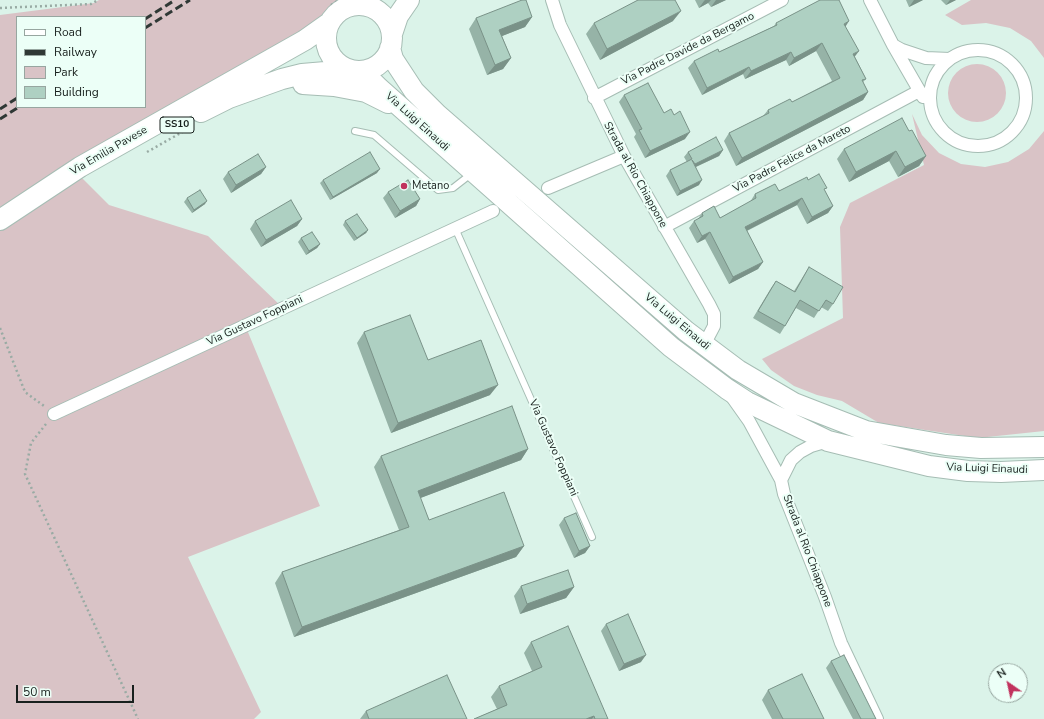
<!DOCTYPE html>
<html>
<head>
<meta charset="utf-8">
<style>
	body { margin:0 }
	#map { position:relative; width:1044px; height:719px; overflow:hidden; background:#dbf3e9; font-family:"Nunito Sans",sans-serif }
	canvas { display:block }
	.legend { position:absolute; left:16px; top:16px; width:130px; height:92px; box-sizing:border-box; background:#ecfff7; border:1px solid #97a6a0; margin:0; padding:5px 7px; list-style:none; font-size:12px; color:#18201d }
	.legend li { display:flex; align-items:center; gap:8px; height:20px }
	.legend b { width:20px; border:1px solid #97a6a0 }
	.north { position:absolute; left:988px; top:663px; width:40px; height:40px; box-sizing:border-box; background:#ecfff7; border:1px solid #97a6a0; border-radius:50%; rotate:326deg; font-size:11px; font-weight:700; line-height:16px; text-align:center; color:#18201d }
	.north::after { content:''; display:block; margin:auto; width:14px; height:18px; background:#c1325d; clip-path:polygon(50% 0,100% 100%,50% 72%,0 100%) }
	.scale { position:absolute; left:16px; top:685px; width:118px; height:18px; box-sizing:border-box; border:2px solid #18201d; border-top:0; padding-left:5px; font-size:12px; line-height:14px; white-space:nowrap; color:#18201d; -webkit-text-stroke:3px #ecfff7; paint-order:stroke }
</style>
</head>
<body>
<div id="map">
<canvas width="1044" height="719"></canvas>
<ul class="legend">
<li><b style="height:5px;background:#fff"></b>Road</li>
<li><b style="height:5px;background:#2f3835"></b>Railway</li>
<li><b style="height:11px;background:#d9c3c6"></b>Park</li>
<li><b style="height:11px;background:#aed0c2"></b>Building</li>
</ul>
<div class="north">N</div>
<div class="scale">50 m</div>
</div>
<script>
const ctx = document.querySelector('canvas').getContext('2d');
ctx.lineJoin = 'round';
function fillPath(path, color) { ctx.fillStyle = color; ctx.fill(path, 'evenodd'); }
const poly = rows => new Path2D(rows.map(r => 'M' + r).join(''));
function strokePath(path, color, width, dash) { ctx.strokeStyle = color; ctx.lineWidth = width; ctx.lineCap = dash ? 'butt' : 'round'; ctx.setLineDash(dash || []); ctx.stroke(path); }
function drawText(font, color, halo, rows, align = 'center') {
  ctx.font = font + ' "Nunito Sans",sans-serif'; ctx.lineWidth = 4; ctx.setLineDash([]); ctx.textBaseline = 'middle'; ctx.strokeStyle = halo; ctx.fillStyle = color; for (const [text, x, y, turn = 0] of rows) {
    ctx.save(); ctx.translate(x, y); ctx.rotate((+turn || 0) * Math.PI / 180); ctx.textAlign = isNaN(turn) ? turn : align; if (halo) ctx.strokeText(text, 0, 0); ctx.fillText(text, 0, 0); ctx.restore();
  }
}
fillPath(poly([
	[99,0,351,0,81,177,109,205,208,236,283,308,245,325,320,506,188,557,261,712,254,719,0,719,0,15,94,3],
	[17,17,145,17,145,107,17,107],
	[971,0,1044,0,1044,58,1031,41,1010,28,986,23,962,25,945,15],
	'948 93a29 29 0 1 1 58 0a29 29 0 1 1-58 0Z',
	[912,114,922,135,939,153,961,164,985,167,1008,162,1029,149,1044,131,1044,431,978,438,879,423,842,401,817,395,794,386,771,370,762,359,843,318,840,227,850,203,924,165]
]), '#d9c3c6');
const lane = poly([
	[355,131,374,135,438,190,453,188,471,174],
	[455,228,592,537]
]);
const street = poly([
	[552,0,560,25,624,156,709,304,714,314,714,326,704,345],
	[870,0,893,45,923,97],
	[893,45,902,50,926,58,950,59],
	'930 98a48 48 0 1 1 96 0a48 48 0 1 1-96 0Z',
	[594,98,782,0],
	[548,188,624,156],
	[664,227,919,91],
	[732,397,749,421,781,480,784,494,825,597,841,643,877,719],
	[54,414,493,211],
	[781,480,791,460,800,452,811,446,828,441]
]);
const primary = poly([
	'326 38a33 33 0 1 1 66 0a33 33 0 1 1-66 0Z',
	[392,34,398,16,409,0],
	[390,48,393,59,414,91,437,114,686,331,738,370,794,403,866,431,946,445,981,448,1044,447],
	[362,71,379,88,671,347,727,389,747,402,828,441,929,466,968,471,1001,472,1044,470],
	[303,84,334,86,366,92,388,103],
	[201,112,229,98,282,79,302,74,349,70],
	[0,220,80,167,305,40,329,23]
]);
strokePath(lane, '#a6bdb4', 8);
strokePath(street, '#a6bdb4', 14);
strokePath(primary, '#a6bdb4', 22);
strokePath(poly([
	[331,5,339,0],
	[0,8,91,4,98,0],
	[147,152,193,126],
	[0,328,25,392,44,406],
	[46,424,31,443,25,474,138,719]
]), '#99aba4', 2.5, [2, 3]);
strokePath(lane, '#fff', 6);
strokePath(street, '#fff', 12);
strokePath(primary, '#fff', 20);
strokePath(poly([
	[145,19,175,0],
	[145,28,190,0],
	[0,109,17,98],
	[0,119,19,107]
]), '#2f3835', 3, [8, 4]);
fillPath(poly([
	[695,0,726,0,711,7,708,3,699,8],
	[906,0,923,0,909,7],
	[941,0,956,0,946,5],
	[532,17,525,27,502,36,511,58,503,69,487,75,469,29,476,18],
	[673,21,600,60,586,34,594,23],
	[776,23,845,27,855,57,866,79,863,82,868,92,863,100,736,166,724,141,729,133,763,116,768,110,792,102,832,81,816,51,789,66,786,60,745,79,743,74,702,95,688,68,694,61,719,52,774,26],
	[624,95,664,113,685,139,645,158,634,137,636,134,619,102],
	[909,131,926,156,919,166,898,177,889,161,849,182,837,159,844,149],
	[723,150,719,156,696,167,699,185,677,196,666,176,670,170,687,162,684,157,688,152],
	[266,167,261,174,231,193,223,179,228,172],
	[377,173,330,200,320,183,323,180],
	[808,180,825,191,833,206,828,213,807,224,797,205,747,231,763,262,758,269,729,284,705,239,697,243,689,228,694,221,698,219,702,213,720,218,750,202,755,194,779,191],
	[388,192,420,199,416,206,395,218,383,198],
	[187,198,205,204,192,213,184,202],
	[302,219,297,226,261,247,250,229,255,221],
	[345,221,368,230,366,233,354,241,343,225],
	[301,238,320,244,317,248,306,255,298,242],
	[809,267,833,304,828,311,821,307,814,318,796,308,780,334,753,318,771,288,776,281,794,291],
	[364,332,428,360,490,395,391,433,357,343],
	[528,449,521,460,420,498,429,520,524,546,516,557,294,637,275,583,282,572,399,530,374,467,381,456],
	[564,518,590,546,585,553,574,558,559,525],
	[521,586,574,587,566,598,520,614,514,596],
	[606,624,641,662,619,671,601,631],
	[531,642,608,719,474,719,497,709,491,697,499,686,532,671,524,653],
	[831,661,876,719,853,719,826,668],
	[768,690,824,719,772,719,762,700],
	[366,711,467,719,360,719]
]), '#96b3a7');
fillPath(poly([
	[705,0,711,0,708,3,699,8,704,1],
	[716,0,726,0,711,7],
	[914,0,923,0,909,7],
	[950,0,956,0,946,5],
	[681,11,673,21,600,60,607,49],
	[532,17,525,27,492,40,499,30],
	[849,21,844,29,844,24],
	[822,43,816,51,789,66,794,58],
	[859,51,853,59,853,54],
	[791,52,786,60,745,79,751,71],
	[511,58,503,69,487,75,495,65],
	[749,67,743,74,702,95,707,88],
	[868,92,863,100,736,166,742,158],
	[690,132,685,139,645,158,650,151],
	[723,150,719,156,691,169,695,164],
	[896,151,889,161,849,182,856,172],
	[926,156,919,166,898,177,905,167],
	[266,167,261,174,231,193,236,185],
	[380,169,377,173,330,200,333,197],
	[702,180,699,185,677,196,680,191],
	[802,198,797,205,740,234,745,227],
	[420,199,416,206,395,218,400,211],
	[207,201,205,204,192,213,194,210],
	[833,206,828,213,807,224,812,217],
	[302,219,297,226,261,247,266,240],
	[368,230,366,233,354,241,357,238],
	[710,232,705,239,697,243,702,236],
	[320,244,317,248,306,255,309,251],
	[763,262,758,269,729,284,733,277],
	[498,385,490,395,391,433,398,423],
	[528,449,521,460,410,502,418,491],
	[524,546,516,557,294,637,302,627],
	[590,546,585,553,574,558,579,551],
	[574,587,566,598,520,614,527,604],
	[646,655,641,662,619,671,624,664],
	[594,716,592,719,586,719]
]), '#7a9288');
const building = poly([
	[522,0,526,0,532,17,499,30,511,58,495,65,476,18,522,0],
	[638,0,675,0,681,11,607,49,594,23,638,0],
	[820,0,839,0,849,21,844,24,859,51,853,54,866,79,862,80,868,92,742,158,729,133,769,113,768,110,790,99,792,102,840,78,822,43,794,58,791,52,751,71,749,67,707,88,694,61,718,49,719,52,777,25,776,23,820,0],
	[648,83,664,113,671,109,674,115,680,111,690,132,650,151,639,130,642,129,624,95,648,83],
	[902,118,909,131,912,130,926,156,905,167,896,151,856,172,844,149,902,118],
	[716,137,723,150,695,164,692,160,702,180,680,191,670,170,692,159,688,152,716,137],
	[370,152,380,169,333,197,323,180,370,152],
	[258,154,266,167,236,185,228,172,258,154],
	[819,174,827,188,824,189,833,206,812,217,802,198,745,227,763,262,733,277,710,232,702,236,694,221,703,216,702,213,714,206,720,218,756,198,755,194,775,184,779,191,807,177,808,180,819,174],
	[408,180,420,199,400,211,388,192,408,180],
	[200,190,207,201,194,210,187,198,200,190],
	[291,200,302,219,266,240,255,221,291,200],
	[357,214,368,230,357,238,345,221,357,214],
	[312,232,320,244,309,251,301,238,312,232],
	[809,267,843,287,833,304,826,300,819,311,800,300,785,326,758,311,776,281,795,292,809,267],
	[410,315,428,360,481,340,498,385,398,423,364,332,410,315],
	[512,406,528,449,418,491,429,520,504,492,524,546,302,627,282,572,409,527,381,456,512,406],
	[576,513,590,546,579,551,564,518,576,513],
	[568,570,574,587,527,604,521,586,568,570],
	[628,614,646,655,624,664,606,624,628,614],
	[568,626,608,719,595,719,594,716,586,719,474,719,507,705,499,686,542,667,531,642,568,626],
	[844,655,876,719,861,719,831,661,844,655],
	[802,674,824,719,783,719,768,690,802,674],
	[447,675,467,719,369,719,366,711,447,675]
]);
fillPath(building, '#aed0c2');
strokePath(building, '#7a9288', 1);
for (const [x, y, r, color] of [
	[404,186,4,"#c1325d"]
]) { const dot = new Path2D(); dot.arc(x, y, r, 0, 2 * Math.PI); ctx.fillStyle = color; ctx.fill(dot); strokePath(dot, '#ecfff7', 1.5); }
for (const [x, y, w] of [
	[177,125,34]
]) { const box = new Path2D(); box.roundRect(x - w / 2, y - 8, w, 16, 3); ctx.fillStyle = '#ecfff7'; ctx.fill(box); strokePath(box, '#18201d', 1); }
drawText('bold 10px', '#18201d', null, [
	["SS10",177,125]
]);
drawText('11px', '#18201d', '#ecfff7', [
	["Via Padre Davide da Bergamo",688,49,-27],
	["Via Luigi Einaudi",417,122,42],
	["Via Emilia Pavese",109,151,-30],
	["Via Padre Felice da Mareto",792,159,-28],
	["Strada al Rio Chiappone",635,175,61],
	["Via Gustavo Foppiani",255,321,-25],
	["Via Luigi Einaudi",677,322,40],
	["Via Gustavo Foppiani",553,448,66],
	["Via Luigi Einaudi",987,469,2],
	["Strada al Rio Chiappone",807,551,69]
]);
drawText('11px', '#18201d', '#ecfff7', [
	["Metano",412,186]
], 'left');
</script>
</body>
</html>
